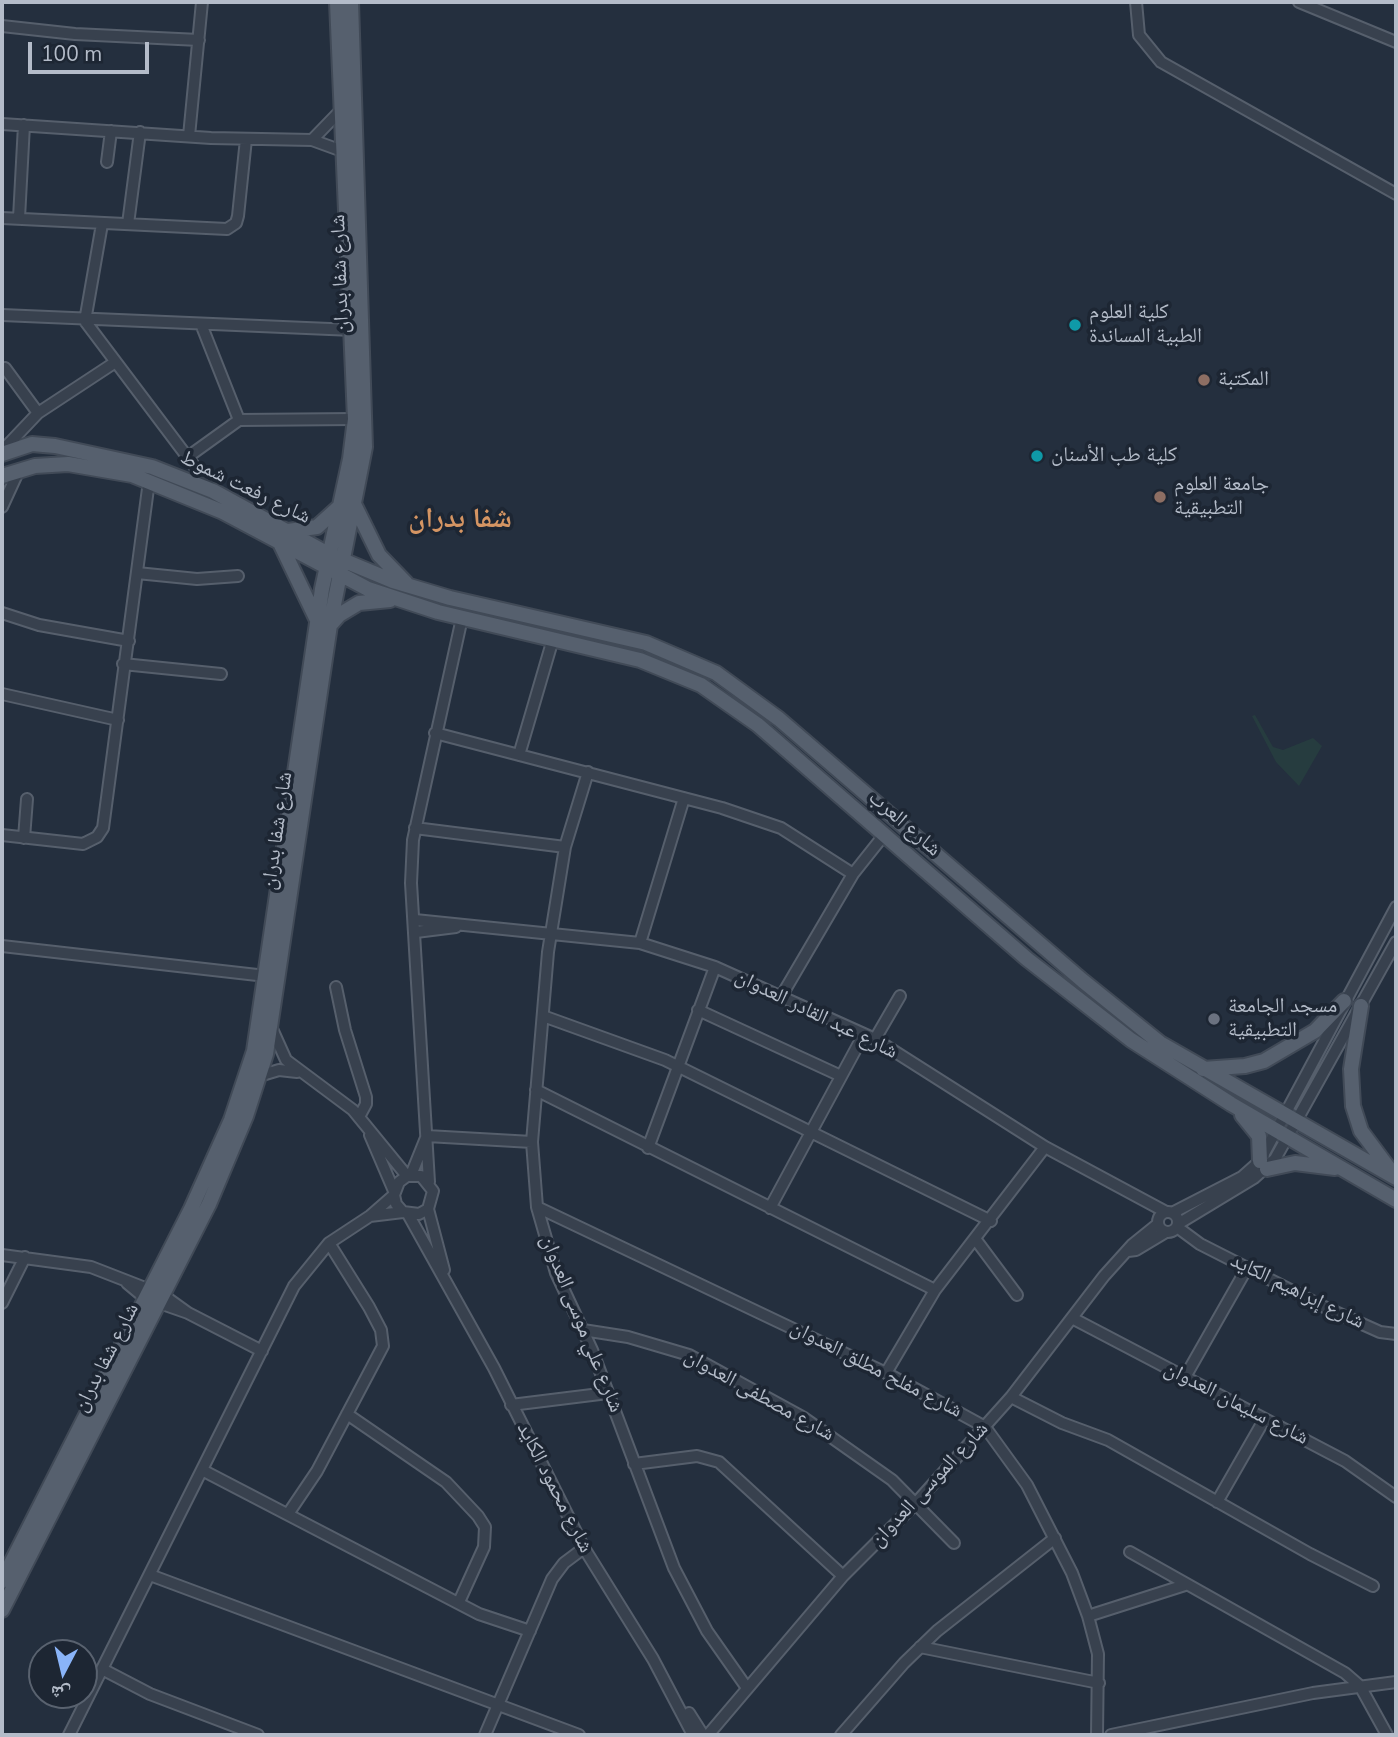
<!DOCTYPE html>
<html>
<head>
<meta charset="utf-8">
<style>
	body { margin:0 }
	#map { position:relative; width:1398px; height:1737px; overflow:hidden; background:#242f3e; font-family:"Nunito Sans","Noto Naskh Arabic",sans-serif }
	canvas { display:block }
	.frame { position:absolute; inset:0; border:4px solid #b4bcc9; pointer-events:none }
	.north { position:absolute; left:28px; top:1639px; width:70px; height:70px; box-sizing:border-box; background:#1d2633; border:2px solid #59626f; border-radius:50%; rotate:187deg; font-size:19px; font-weight:700; line-height:28px; text-align:center; color:#b4bcc9 }
	.north::after { content:''; display:block; margin:auto; width:24px; height:32px; background:#8ab4f8; clip-path:polygon(50% 0,100% 100%,50% 72%,0 100%) }
	.scale { position:absolute; left:28px; top:42px; width:121px; height:32px; box-sizing:border-box; border:4px solid #b4bcc9; border-top:0; padding-left:9px; font-size:21px; line-height:24px; white-space:nowrap; color:#b4bcc9; -webkit-text-stroke:5px #1d2633; paint-order:stroke }
</style>
</head>
<body>
<div id="map">
<canvas width="1398" height="1737"></canvas>
<div class="frame"></div>
<div class="north">ش</div>
<div class="scale">100 m</div>
</div>
<script>
const ctx = document.querySelector('canvas').getContext('2d');
ctx.lineJoin = 'round';
function fillPath(path, color) { ctx.fillStyle = color; ctx.fill(path, 'evenodd'); }
const poly = rows => new Path2D(rows.map(r => 'M' + r).join(''));
function strokePath(path, color, width, dash) { ctx.strokeStyle = color; ctx.lineWidth = width; ctx.lineCap = dash ? 'butt' : 'round'; ctx.setLineDash(dash || []); ctx.stroke(path); }
function drawText(font, color, halo, rows, align = 'center') {
  ctx.font = font + ' "Nunito Sans","Noto Naskh Arabic",sans-serif'; ctx.lineWidth = 7; ctx.setLineDash([]); ctx.textBaseline = 'middle'; ctx.strokeStyle = halo; ctx.fillStyle = color; for (const [text, x, y, turn = 0] of rows) {
    ctx.save(); ctx.translate(x, y); ctx.rotate((+turn || 0) * Math.PI / 180); ctx.textAlign = isNaN(turn) ? turn : align; if (halo) ctx.strokeText(text, 0, 0); ctx.fillText(text, 0, 0); ctx.restore();
  }
}
fillPath(poly([
	[1255,715,1273,747,1283,750,1313,738,1322,746,1299,786,1276,762,1252,716]
]), '#263c3f');
const minor = poly([
	[1136,2,1139,35,1161,62,1396,194],
	[1299,2,1396,42],
	[2,26,75,34,199,40],
	[2,124,211,138,312,140,345,152],
	[189,136,202,2],
	[312,140,342,109],
	[107,162,111,131],
	[2,218,227,229,236,223,238,216,246,139],
	[19,218,24,125],
	[102,224,85,321,213,491],
	[128,224,140,132],
	[2,315,353,330],
	[201,324,239,420],
	[5,368,38,413],
	[2,451,38,413,114,363],
	[189,456,239,420,355,419],
	[2,507,19,470],
	[137,573,197,579,238,576],
	[2,613,39,625,129,641],
	[123,664,221,674],
	[2,694,118,720],
	[435,733,722,808,781,828,853,874],
	[519,755,553,639],
	[588,772,565,847,548,952,532,1142,537,1207,556,1273,592,1350,674,1568,707,1631,747,1688],
	[415,828,565,847],
	[2,835,83,844,97,837,103,828,149,481],
	[24,838,27,799],
	[415,920,640,943,715,967,875,1039,1045,1147,1166,1212],
	[416,932,456,927],
	[640,943,684,798],
	[2,946,266,976],
	[336,987,345,1030,366,1097,366,1104,359,1117],
	[782,995,853,874,884,835],
	[698,1010,841,1076],
	[543,1016,665,1060,991,1221],
	[272,1029,286,1060,353,1110,407,1176],
	[875,1039,900,996],
	[259,1076,279,1070,297,1072],
	[536,1090,935,1290],
	[370,1135,394,1191],
	[427,1136,532,1142],
	[648,1148,715,967],
	[411,1175,426,1138],
	[429,1182,411,883,413,840,462,618],
	[537,1207,886,1373,985,1427,1027,1485,1072,1573,1088,1616,1098,1654,1097,1735],
	[770,1208,864,1034],
	[428,1209,444,1270],
	'1158 1222a10 10 0 1 1 20 0a10 10 0 1 1-20 0Z',
	[1172,1213,1242,1177,1260,1161,1396,907],
	[408,1214,494,1368,584,1548,653,1659,693,1735],
	[370,1216,403,1212,419,1214,428,1209,433,1191,421,1176,407,1176,399,1182,394,1195,396,1204,403,1212],
	[1178,1224,1254,1178,1275,1159,1396,942],
	[1177,1227,1200,1244,1322,1306,1380,1332,1396,1334],
	[976,1240,1017,1295],
	[1128,1251,1136,1250,1166,1232],
	[2,1255,91,1267,163,1295,188,1313],
	[127,1283,145,1298,188,1313,262,1351],
	[2,1303,25,1257],
	[1072,1318,1345,1461,1396,1497],
	[583,1330,628,1337,689,1355,804,1418,892,1480,954,1543],
	[886,1373,935,1290,1045,1147],
	[1185,1377,1247,1268],
	[1011,1397,1062,1423,1108,1440,1310,1554,1373,1586],
	[511,1405,608,1393],
	[347,1414,446,1482,478,1516,485,1527,484,1547,459,1602],
	[634,1464,697,1456,719,1462,843,1576],
	[202,1470,479,1614,530,1631],
	[1217,1502,1264,1420],
	[288,1514,317,1471,383,1346,381,1330,369,1307,329,1243],
	[1130,1552,1345,1673,1360,1686,1387,1735],
	[150,1575,579,1735],
	[1088,1616,1185,1585],
	[920,1647,1099,1683],
	[102,1669,150,1694,258,1735],
	[689,1713,703,1735],
	[69,1735,294,1286,329,1243,370,1216,394,1195],
	[485,1735,552,1579,564,1563,584,1548],
	[708,1735,843,1576,915,1504,1011,1397,1104,1276,1132,1245,1158,1224],
	[841,1735,904,1663,937,1631,1055,1538],
	[1111,1735,1313,1693,1396,1682]
]);
const major = poly([
	[2,454,32,444,55,446,152,467,213,491,328,554,393,581,450,598,646,643,716,673,779,719,1083,981,1160,1043,1396,1178],
	[2,476,35,466,68,464,132,475,223,512,368,589,438,612,640,660,701,685,758,725,1027,959,1131,1040,1231,1104,1396,1200],
	[355,506,379,555,406,583],
	[288,531,317,527,338,508],
	[281,545,316,618],
	[331,624,339,615,359,603,390,600],
	[1361,1006,1351,1069,1353,1106,1361,1131,1390,1170],
	[1203,1069,1245,1066,1264,1061,1315,1031,1344,1001],
	[1242,1115,1259,1136,1260,1161],
	[1267,1169,1295,1163,1335,1168],
	[2,1581,191,1209,231,1120,254,1051,322,589,350,459,355,419,337,2],
	[2,1610,209,1204,246,1116,266,1054,330,625,365,447,351,2]
]);
strokePath(minor, '#565f6c', 14);
strokePath(major, '#414a57', 18);
strokePath(minor, '#38414e', 10);
strokePath(major, '#56606e', 14);
for (const [x, y, r, color] of [
	[1075,325,7,"#0f9aa8"],
	[1204,380,7,"#8d6e63"],
	[1037,456,7,"#0f9aa8"],
	[1160,497,7,"#8d6e63"],
	[1214,1019,7,"#6b7280"]
]) { const dot = new Path2D(); dot.arc(x, y, r, 0, 2 * Math.PI); ctx.fillStyle = color; ctx.fill(dot); strokePath(dot, '#1d2633', 2.5); }
drawText('21px', '#b4bcc9', '#1d2633', [
	["شارع شفا بدران",341,274,-92],
	["شارع رفعت شموط",245,488,26],
	["شارع العرب",904,824,41],
	["شارع شفا بدران",278,831,-82],
	["شارع عبد القادر العدوان",816,1015,26],
	["شارع إبراهيم الكايد",1297,1292,26],
	["شارع علي موسى العدوان",581,1324,68],
	["شارع شفا بدران",107,1358,-63],
	["شارع مفلح مطلق العدوان",876,1370,27],
	["شارع مصطفى العدوان",759,1396,29],
	["شارع سليمان العدوان",1236,1404,27],
	["شارع الموسى العدوان",930,1485,-47],
	["شارع محمود الكايد",554,1488,63]
]);
drawText('21px', '#b4bcc9', '#1d2633', [
	["كلية العلوم",1089,313],
	["الطبية المساندة",1089,337],
	["المكتبة",1218,380],
	["كلية طب الأسنان",1051,456],
	["جامعة العلوم",1174,485],
	["التطبيقية",1174,509],
	["مسجد الجامعة",1228,1007],
	["التطبيقية",1228,1031]
], 'left');
drawText('bold 28px', '#d59563', '#1d2633', [
	["شفا بدران",460,520]
]);
</script>
</body>
</html>
